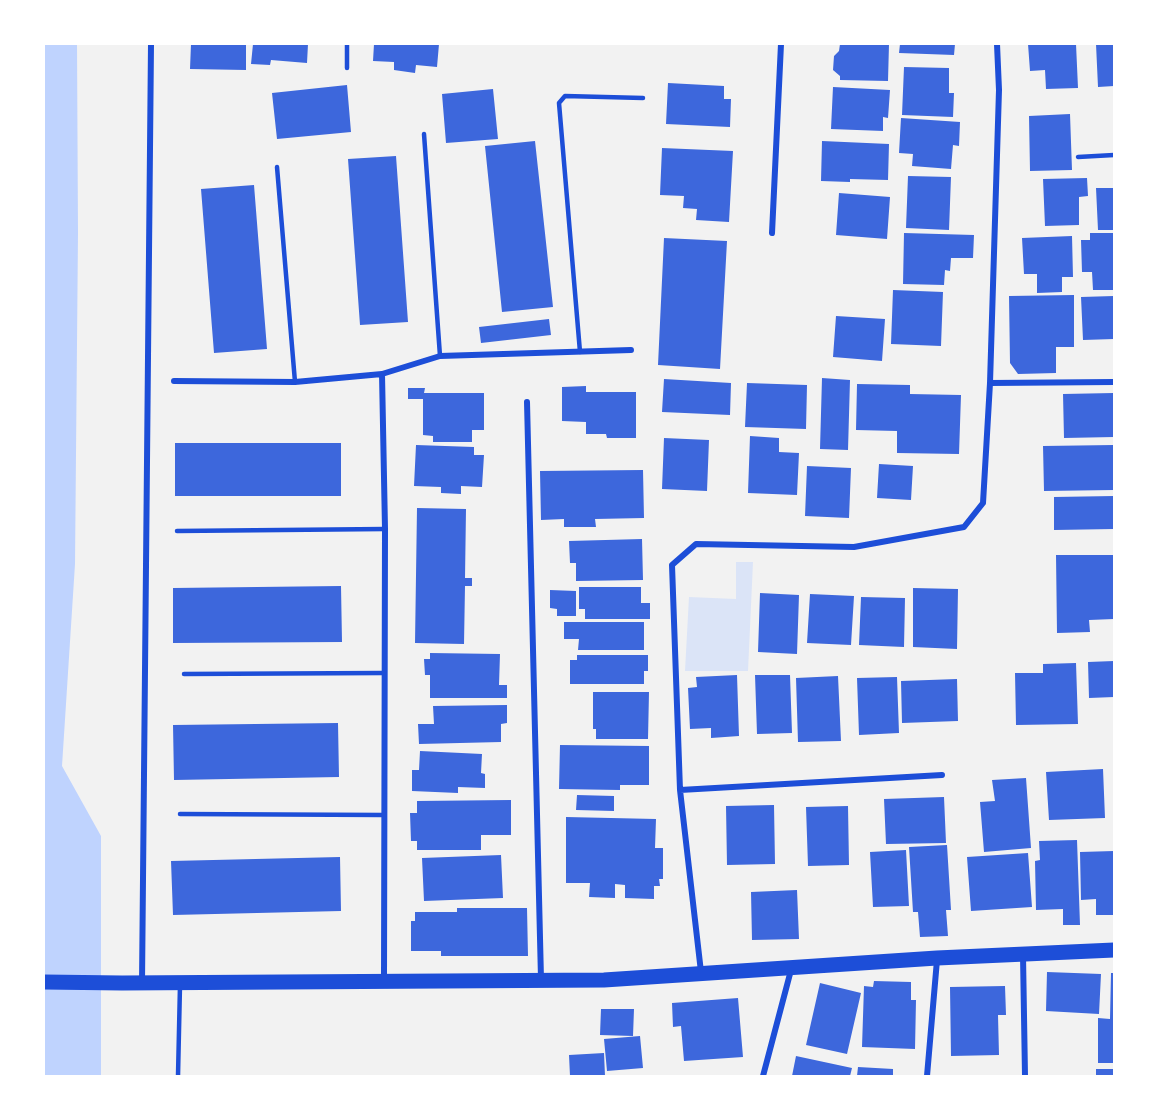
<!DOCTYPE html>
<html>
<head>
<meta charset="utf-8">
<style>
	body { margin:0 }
	#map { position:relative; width:1158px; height:1120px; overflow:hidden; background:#f2f2f2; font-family:Ubuntu,sans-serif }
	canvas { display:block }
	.frame { position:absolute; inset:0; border:45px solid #fff; pointer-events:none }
</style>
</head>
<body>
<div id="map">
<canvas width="1158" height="1120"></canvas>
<div class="frame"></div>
</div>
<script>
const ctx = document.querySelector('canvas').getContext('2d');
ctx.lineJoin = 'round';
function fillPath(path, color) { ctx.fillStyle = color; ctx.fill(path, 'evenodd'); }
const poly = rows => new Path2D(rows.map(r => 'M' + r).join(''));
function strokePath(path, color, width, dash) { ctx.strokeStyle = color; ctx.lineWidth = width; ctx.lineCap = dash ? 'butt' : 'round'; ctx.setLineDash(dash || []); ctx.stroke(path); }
fillPath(poly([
	[736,562,753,562,748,671,685,671,689,597,736,599]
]), '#dbe4f7');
fillPath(poly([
	[44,44,77,44,78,233,75,564,62,766,101,836,101,1076,44,1076]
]), '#bfd3fe');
fillPath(poly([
	[191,44,246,44,246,70,190,69],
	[253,44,308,44,307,63,271,60,270,65,251,64],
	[374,44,439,44,437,67,416,65,415,73,394,70,394,62,373,61],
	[840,44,889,44,888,81,840,80,840,76,833,70,834,56,839,51],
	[900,44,955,44,954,55,899,53],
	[1028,44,1076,44,1078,88,1046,89,1045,70,1030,71],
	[1096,44,1114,44,1114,86,1098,87],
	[904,67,949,68,949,93,954,93,953,117,902,115],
	[668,83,724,86,724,99,731,99,730,127,666,124],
	[347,85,351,132,277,139,272,93],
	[833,87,890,90,888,118,883,117,883,131,831,129],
	[493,89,498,139,446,143,442,94],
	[1070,114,1072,170,1030,171,1029,116],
	[901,118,960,122,959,146,953,145,951,169,912,166,913,154,899,153],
	[535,141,553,307,502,312,485,146],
	[822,141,889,144,888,180,850,179,850,182,821,181],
	[662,148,733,151,729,222,696,220,697,209,683,208,684,196,660,195],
	[396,156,408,322,360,325,348,159],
	[908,176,951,177,949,230,906,228],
	[1087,178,1088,196,1079,197,1079,225,1045,226,1043,179],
	[254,185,267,349,214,353,201,189],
	[1096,188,1114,188,1114,230,1098,230],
	[839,193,890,197,887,239,836,235],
	[904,233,974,235,973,258,951,258,950,271,945,270,944,285,903,284],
	[1090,233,1114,233,1114,290,1093,290,1092,272,1082,272,1081,240,1090,240],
	[1072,236,1073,277,1062,277,1062,292,1037,293,1037,274,1024,274,1022,238],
	[664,238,727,241,720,369,658,365],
	[893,290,943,292,941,346,891,344],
	[1074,295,1074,347,1056,347,1056,373,1018,374,1010,363,1009,296],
	[1114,296,1114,339,1083,340,1081,297],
	[836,316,885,319,882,361,833,357],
	[549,319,551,335,481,343,479,327],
	[822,378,850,380,848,450,820,449],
	[664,379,731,383,730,415,662,412],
	[747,383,807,385,806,429,745,427],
	[857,384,910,385,910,394,961,395,959,454,897,453,897,431,856,430],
	[586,386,586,392,636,392,636,438,607,438,606,434,586,434,586,422,562,421,562,387],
	[408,388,425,388,424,393,484,393,484,430,472,430,472,442,433,442,433,436,423,435,423,399,408,399],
	[1114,393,1114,437,1064,438,1063,394],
	[750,436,779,438,779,452,799,453,797,495,748,493],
	[664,438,709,440,707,491,662,489],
	[175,443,341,443,341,496,175,496],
	[416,445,474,447,474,455,484,455,482,487,461,486,461,494,441,493,441,487,414,486],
	[1114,445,1114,490,1044,491,1043,446],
	[879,464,913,466,911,500,877,498],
	[807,466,851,468,849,518,805,516],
	[643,470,644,518,595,519,596,527,564,527,564,519,541,520,540,471],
	[1114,496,1114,529,1054,530,1054,497],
	[417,508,466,509,465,578,472,578,472,586,465,586,464,644,415,643],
	[642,539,643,580,576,581,576,563,570,563,569,541],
	[1056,555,1114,555,1114,619,1089,620,1090,632,1057,633],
	[341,586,342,642,173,643,173,588],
	[579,587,641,587,641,603,650,603,650,619,585,619,585,609,579,609],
	[913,588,958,589,957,649,913,647],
	[550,590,576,591,576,616,557,616,557,609,550,608],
	[760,593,799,595,797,654,758,652],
	[810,594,854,596,851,645,807,643],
	[861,597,905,598,904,647,859,645],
	[564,622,644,622,644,650,578,650,579,639,564,639],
	[430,653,500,654,499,685,507,685,507,698,430,698,430,675,425,675,424,659,430,659],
	[577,655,648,655,648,671,644,671,644,684,570,684,570,660,577,660],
	[1114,661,1114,697,1089,698,1088,662],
	[1076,663,1078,724,1016,725,1015,673,1043,673,1043,664],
	[737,675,739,736,711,738,711,728,690,729,688,688,697,687,696,677],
	[755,675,790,675,792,733,757,734],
	[838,676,841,741,798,742,796,678],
	[897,677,899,733,859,735,857,678],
	[957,679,958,721,902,723,901,681],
	[593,692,649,692,648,739,596,739,596,729,593,729],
	[507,705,507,723,501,724,501,742,419,744,418,724,434,724,433,706],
	[338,723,339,777,174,780,173,725],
	[560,745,649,746,649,785,620,785,620,790,559,789],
	[420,751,482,754,481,773,485,774,485,788,458,787,458,793,412,791,412,770,419,770],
	[1103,769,1105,818,1049,820,1046,772],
	[1026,778,1031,848,984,852,980,802,995,801,992,780],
	[577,795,614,796,614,811,576,810],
	[944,797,946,843,886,844,884,799],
	[511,800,511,835,481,835,481,850,417,850,417,841,411,841,410,813,417,813,417,801],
	[774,805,775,864,727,865,726,806],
	[848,806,849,865,808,866,806,807],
	[566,817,656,819,655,848,663,848,663,879,659,879,660,886,654,886,654,899,625,898,625,885,615,884,615,898,589,897,590,883,566,883],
	[1077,840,1080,925,1063,925,1063,909,1036,910,1035,861,1040,860,1039,841],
	[947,845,951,910,946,910,948,936,920,937,918,912,913,912,909,847],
	[906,850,909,906,873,907,870,852],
	[1114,851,1114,915,1096,915,1096,899,1081,900,1080,852],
	[1028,853,1032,907,971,911,967,857],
	[501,855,503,898,424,901,422,858],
	[340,857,341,911,173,915,171,861],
	[797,890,799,939,752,940,751,892],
	[457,908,527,908,528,956,441,956,441,951,411,951,411,921,415,921,415,912,457,912],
	[1047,972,1101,974,1099,1014,1046,1011],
	[1111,973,1114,973,1114,1063,1098,1063,1098,1018,1110,1019],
	[874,981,911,982,911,1000,916,1000,915,1049,862,1047,864,986,873,987],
	[820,983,861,993,847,1054,806,1045],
	[1005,986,1006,1015,998,1015,999,1055,951,1056,950,987],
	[738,998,743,1057,684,1061,681,1026,673,1027,672,1003],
	[601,1009,634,1009,633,1036,600,1035],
	[640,1036,643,1068,607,1071,604,1039],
	[604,1053,605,1076,570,1076,569,1055],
	[796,1056,852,1068,850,1076,792,1076],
	[858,1067,893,1069,893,1076,857,1076],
	[1096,1069,1114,1069,1114,1076,1096,1076]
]), '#3d67dc');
strokePath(poly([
	[347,68,347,44],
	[424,134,440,356],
	[1078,157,1114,155],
	[277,167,295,382],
	[580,352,559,103,565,96,643,98],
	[177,531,385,529],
	[184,674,383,673],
	[180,814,383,815],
	[178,1076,180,985]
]), '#1d4ed8', 4.5);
strokePath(poly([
	[772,233,781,44],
	[382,374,385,529,384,980],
	[174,381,295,382,382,374,440,356,631,350],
	[990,383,1114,382],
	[527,402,541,979],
	[680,790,672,565,696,544,854,547,964,527,983,503,990,383,999,90,997,44],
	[1023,955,1025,1076],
	[701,972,680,790,942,775],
	[142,982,151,44],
	[763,1076,791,970],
	[927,1076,937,960]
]), '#1d4ed8', 6);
strokePath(poly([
	[44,982,122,983,604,980,937,958,1114,950]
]), '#1d4ed8', 15);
</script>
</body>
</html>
